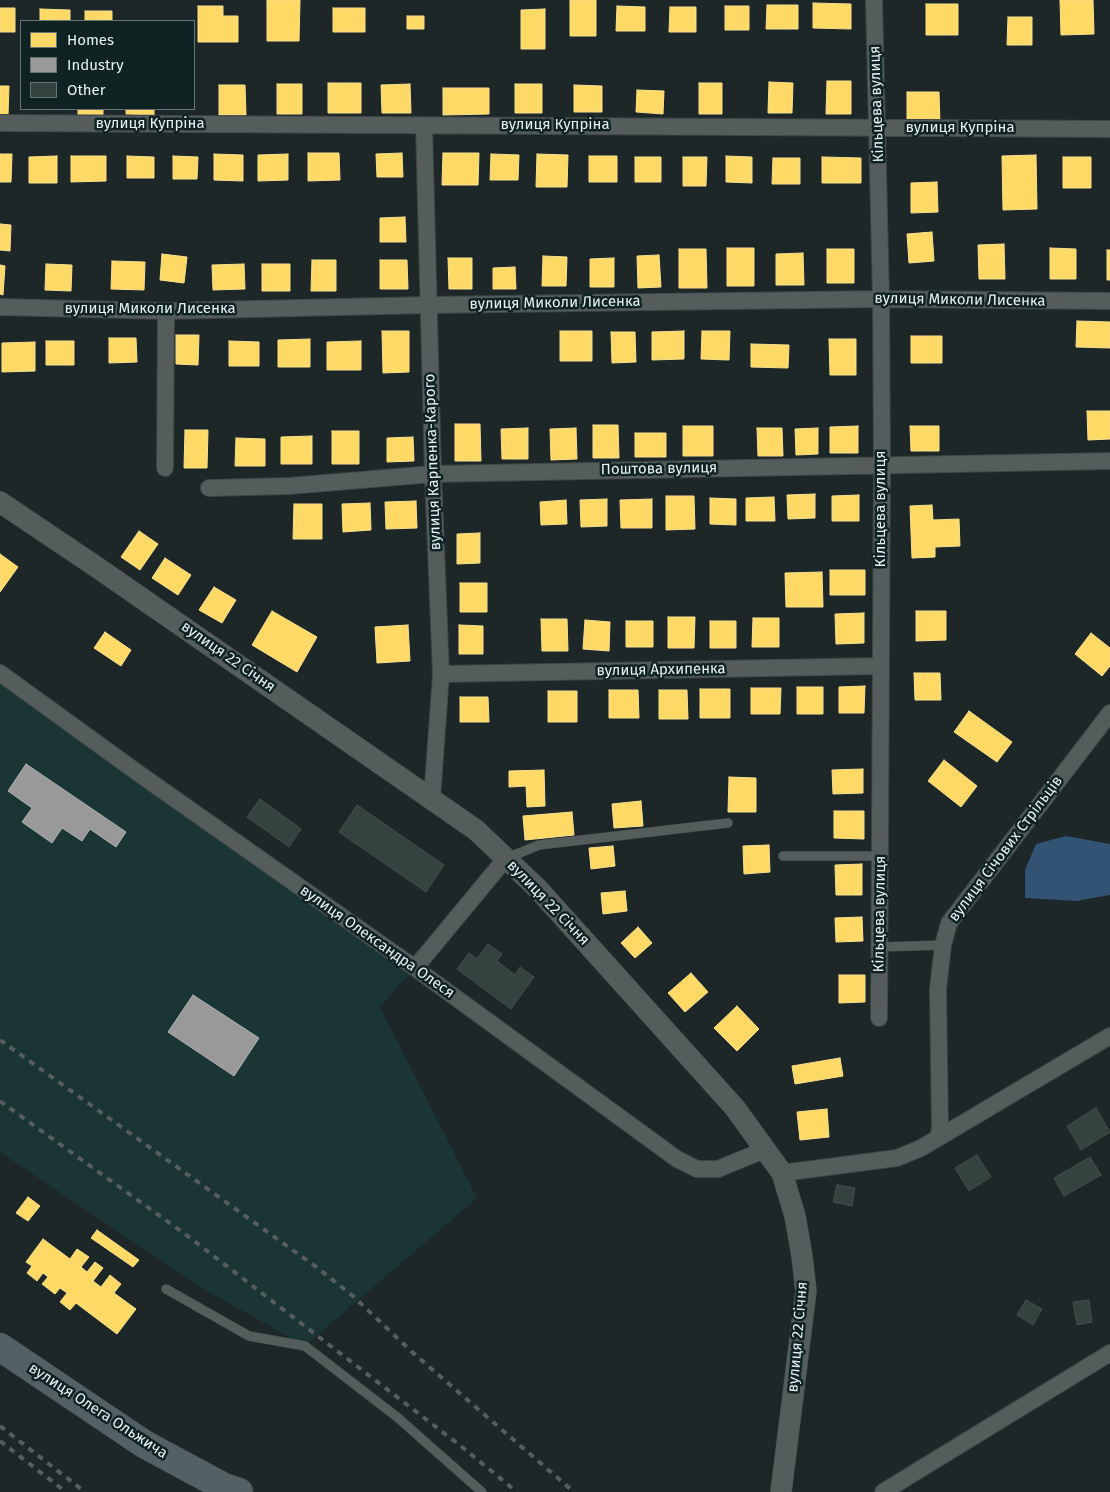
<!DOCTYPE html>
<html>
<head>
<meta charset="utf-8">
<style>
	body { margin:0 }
	#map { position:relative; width:1110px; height:1492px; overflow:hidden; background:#1e2727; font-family:"Fira Sans",sans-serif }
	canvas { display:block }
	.legend { position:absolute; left:20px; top:20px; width:175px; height:90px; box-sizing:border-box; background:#102222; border:1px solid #667575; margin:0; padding:6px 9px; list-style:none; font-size:15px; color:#e6f1f1 }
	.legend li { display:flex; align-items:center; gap:10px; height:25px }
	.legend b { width:25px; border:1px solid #667575 }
</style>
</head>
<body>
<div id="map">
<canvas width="1110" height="1492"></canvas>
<ul class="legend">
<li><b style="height:14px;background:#ffd966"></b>Homes</li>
<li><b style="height:14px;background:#999"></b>Industry</li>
<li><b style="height:14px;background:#34433f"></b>Other</li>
</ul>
</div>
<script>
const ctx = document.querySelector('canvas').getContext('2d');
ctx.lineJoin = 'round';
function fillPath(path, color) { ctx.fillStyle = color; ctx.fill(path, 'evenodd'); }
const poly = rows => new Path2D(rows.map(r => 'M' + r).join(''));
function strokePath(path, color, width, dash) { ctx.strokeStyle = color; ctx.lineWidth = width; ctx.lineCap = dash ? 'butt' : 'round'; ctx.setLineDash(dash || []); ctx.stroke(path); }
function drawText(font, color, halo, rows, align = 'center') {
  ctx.font = font + ' "Fira Sans",sans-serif'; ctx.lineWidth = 5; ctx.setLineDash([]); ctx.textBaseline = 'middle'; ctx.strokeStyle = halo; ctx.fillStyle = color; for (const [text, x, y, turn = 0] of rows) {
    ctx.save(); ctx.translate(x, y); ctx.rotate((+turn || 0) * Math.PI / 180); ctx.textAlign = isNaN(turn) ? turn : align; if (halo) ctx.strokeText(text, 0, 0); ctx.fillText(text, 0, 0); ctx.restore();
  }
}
fillPath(poly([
	[0,673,415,968,380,1007,477,1198,305,1346,207,1291,0,1152]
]), '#1b3434');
fillPath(poly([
	[1066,836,1110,844,1110,895,1076,901,1025,898,1025,870,1036,844]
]), '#325373');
const homes = poly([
	[267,0,300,0,299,41,267,41,267,0],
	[570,0,596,0,596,36,570,36,570,0],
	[1060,0,1093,0,1094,34,1061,35,1060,0],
	[813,3,851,4,851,29,813,28,813,3],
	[926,4,958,4,958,35,926,35,926,4],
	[767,5,798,5,798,29,766,29,767,5],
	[198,6,223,6,223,16,238,16,238,42,198,42,198,6],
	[617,6,645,7,645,31,616,31,617,6],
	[725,6,749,6,749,30,725,30,725,6],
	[670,7,696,7,696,32,669,32,670,7],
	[0,8,15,8,15,32,0,32,0,8],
	[333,8,365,8,365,32,333,32,333,8],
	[40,9,70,10,70,21,40,21,40,9],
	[545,9,545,49,521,49,521,10,545,9],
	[85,11,112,11,112,21,85,21,85,11],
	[407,16,424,16,424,29,407,29,407,16],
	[1008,17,1032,17,1032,45,1007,45,1008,17],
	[827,81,851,81,851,114,826,114,827,81],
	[769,82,793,83,792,113,768,113,769,82],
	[328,83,361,83,361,113,328,113,328,83],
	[699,83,722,83,722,114,699,114,699,83],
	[277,84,302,84,302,114,277,114,277,84],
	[410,84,411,113,382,113,381,85,410,84],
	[515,84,542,84,542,113,515,113,515,84],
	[219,85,245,85,246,115,219,115,219,85],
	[574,85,602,86,602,112,574,112,574,85],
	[0,86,9,86,8,115,0,115,0,86],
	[443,88,489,88,489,114,443,115,443,88],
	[637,90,664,91,663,114,636,112,637,90],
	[907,92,939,92,940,123,907,123,907,92],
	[78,109,103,109,103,115,78,115,78,109],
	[126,109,154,109,154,115,126,114,126,109],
	[308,153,339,153,340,180,308,181,308,153],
	[402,153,403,177,377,177,376,154,402,153],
	[443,153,479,153,478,185,442,185,443,153],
	[0,154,12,154,11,182,0,182,0,154],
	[214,154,243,155,243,181,214,180,214,154],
	[288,154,288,180,258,181,258,155,288,154],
	[491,154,519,155,518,180,490,180,491,154],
	[537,154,568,155,567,187,536,187,537,154],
	[1036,155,1037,209,1003,210,1002,156,1036,155],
	[57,156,57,183,29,183,29,157,57,156],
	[71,156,106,156,106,181,71,182,71,156],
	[127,156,154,157,154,178,127,178,127,156],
	[173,156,198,157,197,179,173,179,173,156],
	[589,156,617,156,617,182,589,182,589,156],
	[726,156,752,157,752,183,726,182,726,156],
	[635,157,661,157,661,182,635,182,635,157],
	[683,157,707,157,706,186,683,186,683,157],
	[822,157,861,158,861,183,822,183,822,157],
	[1063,157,1091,157,1091,188,1063,188,1063,157],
	[773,158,800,158,800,184,772,184,773,158],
	[937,182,938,212,911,213,911,183,937,182],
	[405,217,406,242,380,242,380,218,405,217],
	[0,224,11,225,10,251,0,250,0,224],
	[932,232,934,261,909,263,907,234,932,232],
	[1004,244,1005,279,979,279,978,245,1004,244],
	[727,248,754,248,754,286,727,286,727,248],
	[1050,248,1076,249,1076,279,1050,279,1050,248],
	[679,249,706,249,707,288,679,288,679,249],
	[827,249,854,249,854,283,827,283,827,249],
	[1107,250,1110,250,1110,280,1107,280,1107,250],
	[803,253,804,285,776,285,776,254,803,253],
	[162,254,187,257,184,283,160,280,162,254],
	[659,255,661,287,638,288,637,256,659,255],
	[543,256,567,257,566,286,542,286,543,256],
	[448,258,472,258,472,289,449,289,448,258],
	[614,258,614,287,590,287,590,259,614,258],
	[312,260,336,260,336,291,311,291,312,260],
	[380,260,407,260,408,289,380,289,380,260],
	[112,261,145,262,144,290,111,289,112,261],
	[46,264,72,265,71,291,45,290,46,264],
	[244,264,245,289,213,290,212,265,244,264],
	[262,264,290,264,290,291,262,291,262,264],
	[0,265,5,266,3,295,0,294,0,265],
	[515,267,516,289,493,289,493,268,515,267],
	[1077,321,1110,322,1110,348,1076,347,1077,321],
	[382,331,409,331,409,372,383,373,382,331],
	[560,331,592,331,592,361,560,361,560,331],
	[684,331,684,359,652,360,652,332,684,331],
	[702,331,730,331,729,360,701,359,702,331],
	[611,332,635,332,636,362,612,363,611,332],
	[176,335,199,335,198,365,176,364,176,335],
	[911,336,942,336,942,363,911,363,911,336],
	[109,338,136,338,137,362,109,363,109,338],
	[310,339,310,367,278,367,278,340,310,339],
	[829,339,856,339,856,375,830,375,829,339],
	[46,341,74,341,74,365,46,365,46,341],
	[229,341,259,342,259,366,229,366,229,341],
	[361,341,361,370,327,370,327,342,361,341],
	[35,342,35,371,2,372,2,343,35,342],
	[751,344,789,345,788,368,751,367,751,344],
	[1087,411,1110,411,1110,439,1088,440,1087,411],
	[455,424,480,424,481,461,455,461,455,424],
	[593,425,618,425,619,458,593,458,593,425],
	[683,426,713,426,713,456,683,456,683,426],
	[858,426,858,453,830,453,830,427,858,426],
	[910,426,939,426,939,451,911,451,910,426],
	[528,428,528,459,502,459,501,429,528,428],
	[576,428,577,459,551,460,550,429,576,428],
	[757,428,782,428,783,456,758,456,757,428],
	[818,428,818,454,796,455,795,429,818,428],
	[185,430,208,430,207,468,184,468,185,430],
	[332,431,359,431,359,464,332,464,332,431],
	[635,433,666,433,666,457,635,457,635,433],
	[312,436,312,464,281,464,281,437,312,436],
	[413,437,414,461,387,462,387,438,413,437],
	[236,438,265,439,265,466,235,466,236,438],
	[815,494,815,518,788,519,787,495,815,494],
	[859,495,859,521,832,521,832,496,859,495],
	[666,496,694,496,695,529,666,530,666,496],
	[774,497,775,521,746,521,746,498,774,497],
	[710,498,736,499,736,525,710,524,710,498],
	[607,499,607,526,581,527,580,500,607,499],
	[652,499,652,528,621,528,620,500,652,499],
	[566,500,567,524,541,525,540,502,566,500],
	[416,501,417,528,386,529,385,502,416,501],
	[370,503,371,530,343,532,342,504,370,503],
	[294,504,322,504,322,539,293,539,294,504],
	[932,505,933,520,959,519,960,546,935,547,935,557,912,558,910,506,932,505],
	[139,531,158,544,140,570,121,557,139,531],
	[480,533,480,563,457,564,457,534,480,533],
	[0,554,18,567,0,592,0,554],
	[165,558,191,575,178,595,152,578,165,558],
	[830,570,865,570,865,595,830,595,830,570],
	[822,572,823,607,786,607,785,573,822,572],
	[460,583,487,583,487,612,460,612,460,583],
	[214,587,236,600,222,623,199,610,214,587],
	[272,611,317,637,297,672,252,645,272,611],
	[916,611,946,611,946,640,916,641,916,611],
	[864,613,864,643,836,644,835,614,864,613],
	[668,617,695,617,694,648,668,648,668,617],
	[753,618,779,618,779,647,752,647,753,618],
	[541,619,567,619,568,651,542,651,541,619],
	[585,620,610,622,609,651,583,649,585,620],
	[626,621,653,621,653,647,626,647,626,621],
	[710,621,736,621,736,648,710,648,710,621],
	[408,625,410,661,377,663,375,627,408,625],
	[459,625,483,626,483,654,459,654,459,625],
	[105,632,131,650,121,666,94,648,105,632],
	[1091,633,1110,648,1110,666,1102,676,1075,654,1091,633],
	[914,673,940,673,941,700,915,700,914,673],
	[865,686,864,713,839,713,839,687,865,686],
	[797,687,823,687,823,714,797,714,797,687],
	[751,688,781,688,780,714,751,714,751,688],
	[700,689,730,689,730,718,700,718,700,689],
	[609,690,638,690,639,718,609,718,609,690],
	[659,690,687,690,688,719,659,719,659,690],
	[548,691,577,691,577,722,548,722,548,691],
	[460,697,488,697,489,722,460,722,460,697],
	[969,711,1012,742,997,762,954,732,969,711],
	[944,760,977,786,961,807,928,781,944,760],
	[863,769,863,793,833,794,832,770,863,769],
	[544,770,545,806,527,807,526,786,509,787,509,771,544,770],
	[729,777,756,778,756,812,728,812,729,777],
	[641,801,643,826,614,828,612,804,641,801],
	[834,811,864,811,864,839,834,838,834,811],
	[572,812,574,835,525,840,523,816,572,812],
	[769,845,770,872,744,874,743,846,769,845],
	[613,846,615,866,591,869,589,848,613,846],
	[862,864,862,895,836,895,835,865,862,864],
	[625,891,627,911,603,914,601,893,625,891],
	[862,917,863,941,836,942,835,918,862,917],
	[638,927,652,943,635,958,621,943,638,927],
	[691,973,708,992,685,1012,668,993,691,973],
	[839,975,865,975,865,1002,839,1003,839,975],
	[737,1006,759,1029,737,1051,714,1028,737,1006],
	[840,1058,843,1076,795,1084,792,1066,840,1058],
	[827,1109,829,1137,800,1140,797,1112,827,1109],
	[28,1197,40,1206,28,1221,16,1213,28,1197],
	[97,1230,139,1260,133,1267,91,1238,97,1230],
	[43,1239,70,1259,77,1249,89,1257,81,1267,87,1272,95,1262,103,1268,93,1281,101,1287,110,1275,121,1284,114,1293,136,1309,117,1334,76,1303,70,1310,60,1302,67,1293,60,1288,55,1294,42,1284,48,1277,43,1273,37,1281,27,1273,32,1266,26,1262,43,1239]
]);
fillPath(homes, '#ffd966');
strokePath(homes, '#f8e090', 1);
const industry = poly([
	[26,764,126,832,116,847,90,829,82,841,62,828,52,843,22,822,32,808,8,791,26,764],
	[193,995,259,1038,234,1076,168,1032,193,995]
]);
fillPath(industry, '#999');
strokePath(industry, '#b0b3b3', 1);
const building = poly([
	[260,799,301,829,289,847,247,817,260,799],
	[357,805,444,865,426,892,339,832,357,805],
	[488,944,502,954,497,961,515,975,520,967,534,977,511,1009,457,969,469,953,477,959,488,944],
	[1096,1108,1110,1132,1081,1150,1067,1126,1096,1108],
	[977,1155,991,1177,969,1191,955,1168,977,1155],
	[1090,1157,1101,1175,1064,1196,1054,1178,1090,1157],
	[837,1185,855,1188,852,1206,833,1202,837,1185],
	[1026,1300,1042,1309,1033,1325,1017,1315,1026,1300],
	[1089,1300,1092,1322,1077,1325,1073,1302,1089,1300]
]);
fillPath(building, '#34433f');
strokePath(building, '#464d4c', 1);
const service = poly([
	[783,856,880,856],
	[507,858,539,845,728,823],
	[879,947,943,945],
	[166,1289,249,1336,305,1346,397,1417,482,1492]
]);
const minor = poly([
	[874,0,881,299,882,464,879,1018],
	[0,123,1110,129],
	[424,125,433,474,441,674,432,799],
	[0,307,166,311,429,305,881,299,1110,301],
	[165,468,166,311],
	[209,488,289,486,433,474,1110,461],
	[0,673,138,773,415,968,677,1159,697,1169,718,1169,764,1150],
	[441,674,880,666],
	[415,968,506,858],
	[938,1138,1110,1036],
	[782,1173,897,1158,921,1148,938,1138,940,1128,938,989,943,945,949,923,1110,713],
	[883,1492,1110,1353]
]);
const tertiary = poly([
	[0,502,98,568,476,830,538,889,735,1108,782,1173,795,1216,802,1256,806,1291,781,1492]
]);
const trunk = poly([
	[0,1347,144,1444,224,1487,239,1492]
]);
strokePath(service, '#3c4545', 10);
strokePath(minor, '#3c4545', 18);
strokePath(tertiary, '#3c4545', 22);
strokePath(trunk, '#3c4545', 29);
strokePath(service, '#545d5c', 9);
strokePath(minor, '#545d5c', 16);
strokePath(tertiary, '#545d5c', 21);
strokePath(trunk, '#546164', 28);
strokePath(poly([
	[0,1040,319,1269,354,1297,412,1352,574,1492],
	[0,1101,185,1234,462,1447,517,1492],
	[0,1426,85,1492],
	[0,1441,66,1492]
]), '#575d5d', 4, [6, 6]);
drawText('15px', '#e6f1f1', '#102222', [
	["Кільцева вулиця",877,104,-92],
	["вулиця Купріна",150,124],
	["вулиця Купріна",555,125],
	["вулиця Купріна",960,128],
	["вулиця Миколи Лисенка",960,300,1],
	["вулиця Миколи Лисенка",555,303,-1],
	["вулиця Миколи Лисенка",150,309],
	["вулиця Карпенка-Карого",433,462,-92],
	["Поштова вулиця",659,469,-1],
	["Кільцева вулиця",881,509,-90],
	["вулиця 22 Січня",228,657,35],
	["вулиця Архипенка",661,670,-1],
	["вулиця Січових Стрільців",1006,849,-53],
	["вулиця 22 Січня",548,903,46],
	["Кільцева вулиця",880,914,-89],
	["вулиця Олександра Олеся",377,942,35],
	["вулиця 22 Січня",798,1337,-85],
	["вулиця Олега Ольжича",98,1411,33]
]);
</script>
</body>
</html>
